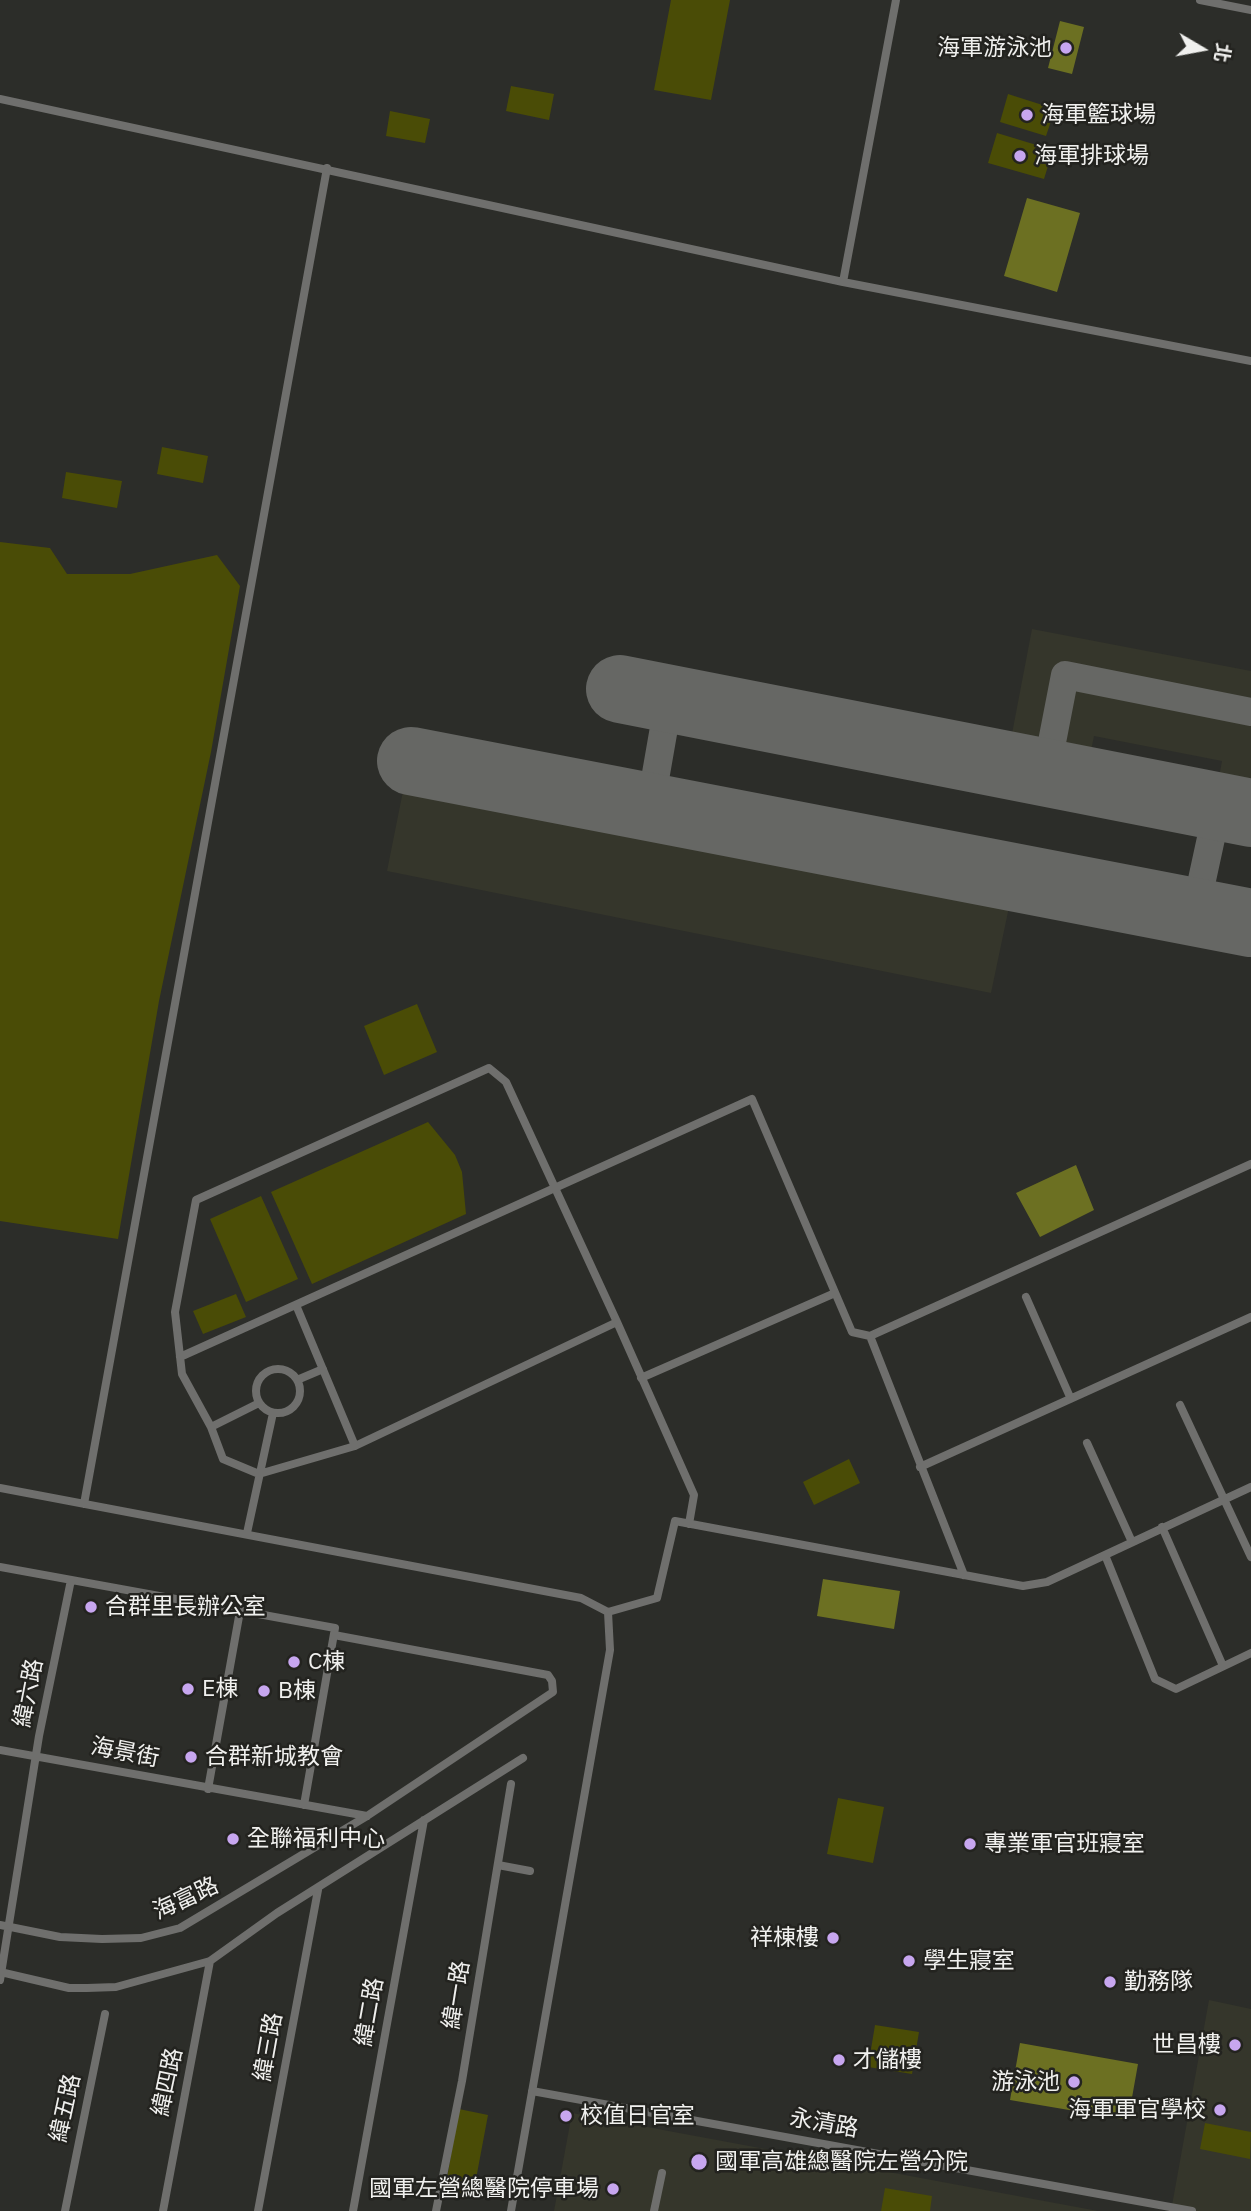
<!DOCTYPE html>
<html>
<head>
<meta charset="utf-8">
<style>
	body { margin:0 }
	#map { position:relative; width:1251px; height:2211px; overflow:hidden; background:#2c2d29; font-family:"IBM Plex Sans","Noto Sans TC",sans-serif }
	canvas { display:block }
	.north { position:absolute; left:1167px; top:14px; width:70px; height:70px; -webkit-text-stroke:5px #23231f; paint-order:stroke; rotate:100deg; font-size:19px; font-weight:700; line-height:28px; text-align:center; color:#f0f0ee }
	.north::after { content:''; display:block; margin:auto; width:24px; height:32px; background:#f0f0ee; clip-path:polygon(50% 0,100% 100%,50% 72%,0 100%) }
</style>
</head>
<body>
<div id="map">
<canvas width="1251" height="2211"></canvas>
<div class="north">北</div>
</div>
<script>
const ctx = document.querySelector('canvas').getContext('2d');
ctx.lineJoin = 'round';
function fillPath(path, color) { ctx.fillStyle = color; ctx.fill(path, 'evenodd'); }
const poly = rows => new Path2D(rows.map(r => 'M' + r).join(''));
function strokePath(path, color, width, dash) { ctx.strokeStyle = color; ctx.lineWidth = width; ctx.lineCap = dash ? 'butt' : 'round'; ctx.setLineDash(dash || []); ctx.stroke(path); }
function drawText(font, color, halo, rows, align = 'center') {
  ctx.font = font + ' "IBM Plex Sans","Noto Sans TC",sans-serif'; ctx.lineWidth = 5; ctx.setLineDash([]); ctx.textBaseline = 'middle'; ctx.strokeStyle = halo; ctx.fillStyle = color; for (const [text, x, y, turn = 0] of rows) {
    ctx.save(); ctx.translate(x, y); ctx.rotate((+turn || 0) * Math.PI / 180); ctx.textAlign = isNaN(turn) ? turn : align; if (halo) ctx.strokeText(text, 0, 0); ctx.fillText(text, 0, 0); ctx.restore();
  }
}
fillPath(poly([
	[1032,629,1251,671,1251,813,1214,805,1222,761,1094,736,1085,780,1006,765],
	[408,766,1013,888,991,993,387,871],
	[1209,2000,1251,2009,1251,2211,1171,2211],
	[572,2113,1098,2211,554,2211]
]), '#35362b');
fillPath(poly([
	[671,0,730,0,711,100,654,90],
	[511,86,554,94,549,120,506,111],
	[1008,94,1055,109,1046,136,1000,122],
	[390,111,430,119,425,143,386,136],
	[997,133,1053,150,1044,179,988,163],
	[162,447,208,456,203,483,157,474],
	[66,472,122,481,117,508,62,498],
	[0,542,50,548,67,574,130,574,217,555,240,586,211,752,159,1001,118,1239,0,1221],
	[417,1004,437,1052,384,1075,364,1026],
	[428,1122,455,1155,462,1172,466,1214,312,1284,271,1192],
	[261,1196,298,1279,246,1302,210,1219],
	[236,1294,246,1317,203,1334,193,1311],
	[849,1459,860,1483,814,1505,803,1482],
	[838,1798,884,1807,873,1863,827,1854],
	[875,2025,919,2032,912,2074,868,2067],
	[459,2109,488,2115,473,2195,445,2190],
	[1205,2123,1251,2132,1250,2159,1200,2149],
	[885,2188,932,2196,930,2211,881,2211]
]), '#4a4c06');
fillPath(poly([
	[1060,21,1084,27,1072,74,1048,68],
	[1027,198,1080,213,1057,292,1004,276],
	[1076,1165,1094,1210,1040,1237,1016,1193],
	[823,1579,900,1591,894,1629,817,1616],
	[1020,2043,1138,2064,1128,2120,1010,2100]
]), '#6c7022');
strokePath(poly([
	[1046,773,1065,675,1251,712],
	[650,808,669,699],
	[1195,912,1218,806]
]), '#666764', 28);
strokePath(poly([
	[620,689,1251,813],
	[411,761,1251,923]
]), '#666764', 68);
strokePath(poly([
	[1200,0,1251,10],
	[0,99,843,282,1251,361],
	[843,282,896,0],
	[1026,1297,1070,1397],
	[296,1305,355,1446],
	[617,1322,355,1446,259,1474,223,1459,211,1427,182,1374,175,1312,196,1200,489,1068,506,1082,617,1322,694,1495,689,1524],
	[870,1336,1251,1164],
	[180,1357,752,1099,852,1332,870,1336,964,1575],
	'256 1391a22 22 0 1 1 44 0a22 22 0 1 1-44 0Z',
	[641,1378,835,1293],
	[297,1380,323,1369],
	[1180,1405,1251,1557],
	[211,1427,259,1403],
	[1087,1443,1132,1542],
	[920,1467,1251,1317],
	[0,1488,581,1598,608,1612,610,1650,511,2211],
	[84,1504,327,168],
	[1162,1527,1223,1666],
	[247,1533,273,1413],
	[1105,1555,1155,1679,1176,1689,1251,1653],
	[0,1567,335,1628,304,1805],
	[608,1612,657,1598,675,1521,1023,1586,1047,1582,1251,1487],
	[0,1750,367,1816],
	[208,1789,240,1611],
	[498,1865,530,1871],
	[0,1925,60,1937,102,1939,141,1938,180,1928,367,1816,553,1692,552,1681,548,1675,334,1635],
	[0,1972,69,1988,87,1988,116,1987,210,1961,277,1913,523,1758],
	[0,1980,39,1736,71,1580],
	[532,2091,1192,2211],
	[65,2211,105,2014],
	[163,2211,210,1961],
	[258,2211,318,1890],
	[353,2211,424,1820],
	[436,2211,462,2081,511,1784],
	[654,2211,662,2173]
]), '#6f6f6d', 8);
for (const [x, y, r, color] of [
	[1066,48,7,"#c7a6ef"],
	[1027,115,7,"#c7a6ef"],
	[1020,156,7,"#c7a6ef"],
	[91,1607,7,"#c7a6ef"],
	[294,1662,7,"#c7a6ef"],
	[188,1689,7,"#c7a6ef"],
	[264,1691,7,"#c7a6ef"],
	[191,1757,7,"#c7a6ef"],
	[233,1839,7,"#c7a6ef"],
	[970,1844,7,"#c7a6ef"],
	[833,1938,7,"#c7a6ef"],
	[909,1961,7,"#c7a6ef"],
	[1110,1982,7,"#c7a6ef"],
	[1235,2045,7,"#c7a6ef"],
	[839,2060,7,"#c7a6ef"],
	[1074,2082,7,"#c7a6ef"],
	[1220,2110,7,"#c7a6ef"],
	[566,2116,7,"#c7a6ef"],
	[699,2162,9,"#c7a6ef"],
	[613,2189,7,"#c7a6ef"]
]) { const dot = new Path2D(); dot.arc(x, y, r, 0, 2 * Math.PI); ctx.fillStyle = color; ctx.fill(dot); strokePath(dot, '#23231f', 2.5); }
drawText('23px', '#f0f0ee', '#23231f', [
	["海軍游泳池",1052,48,"right"],
	["海軍籃球場",1041,115],
	["海軍排球場",1034,156],
	["合群里長辦公室",105,1607],
	["C棟",308,1662],
	["E棟",202,1689],
	["B棟",278,1691],
	["合群新城教會",205,1757],
	["全聯福利中心",247,1839],
	["專業軍官班寢室",984,1844],
	["祥棟樓",819,1938,"right"],
	["學生寢室",923,1961],
	["勤務隊",1124,1982],
	["世昌樓",1221,2045,"right"],
	["才儲樓",853,2060],
	["游泳池",1060,2082,"right"],
	["海軍軍官學校",1206,2110,"right"],
	["校值日官室",580,2116],
	["國軍高雄總醫院左營分院",715,2162],
	["國軍左營總醫院停車場",599,2189,"right"]
], 'left');
drawText('23px', '#f0f0ee', '#23231f', [
	["緯六路",29,1693,-79],
	["海景街",125,1753,11],
	["海富路",186,1899,-25],
	["緯一路",457,1995,-81],
	["緯二路",370,2012,-80],
	["緯三路",269,2047,-80],
	["緯四路",168,2082,-78],
	["緯五路",66,2108,-78],
	["永清路",824,2124,10]
]);
</script>
</body>
</html>
